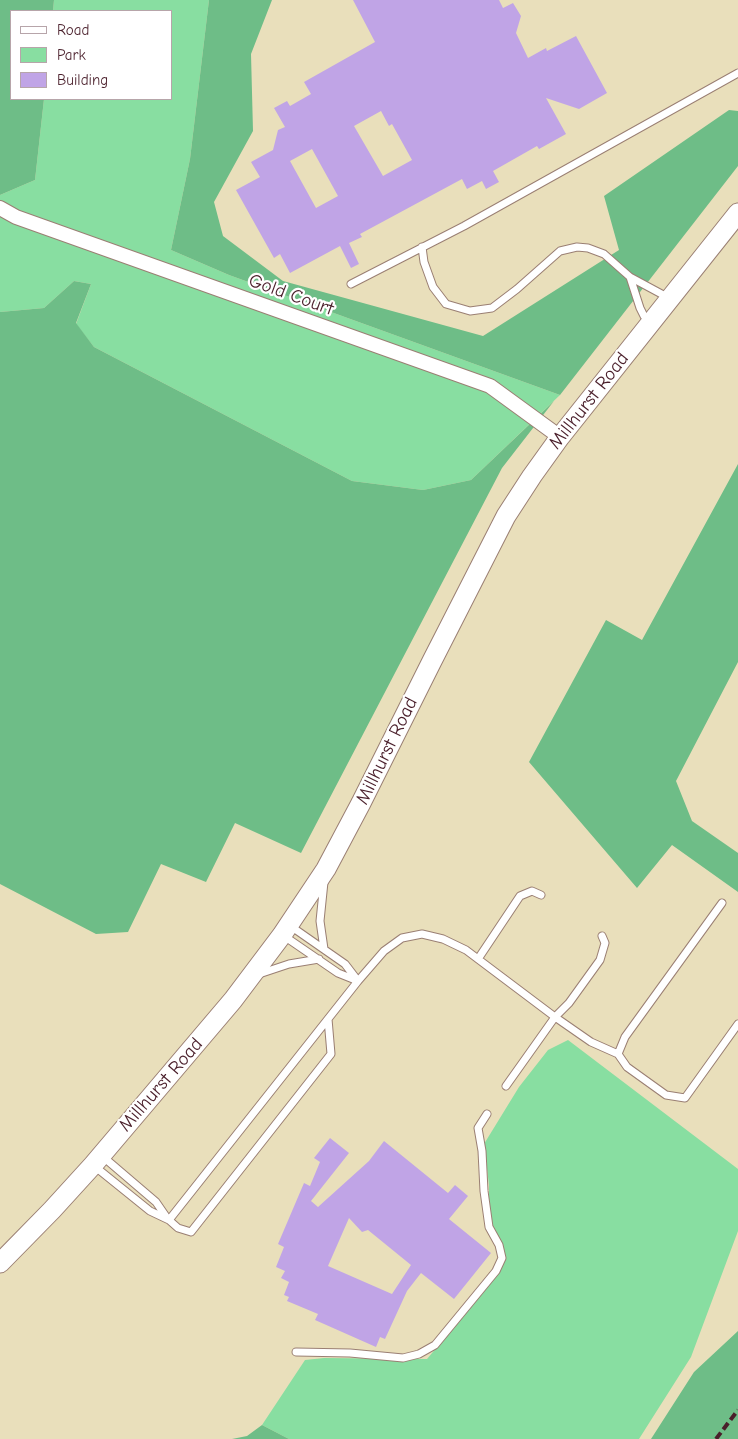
<!DOCTYPE html>
<html>
<head>
<meta charset="utf-8">
<style>
	body { margin:0 }
	#map { position:relative; width:738px; height:1439px; overflow:hidden; background:#e9dfbb; font-family:"Comic Neue",sans-serif }
	canvas { display:block }
	.legend { position:absolute; left:10px; top:10px; width:162px; height:90px; box-sizing:border-box; background:#fff; border:1px solid #b7a5aa; margin:0; padding:6px 9px; list-style:none; font-size:15px; color:#4a1f2b }
	.legend li { display:flex; align-items:center; gap:10px; height:25px }
	.legend b { width:25px; border:1px solid #b7a5aa }
</style>
</head>
<body>
<div id="map">
<canvas width="738" height="1439"></canvas>
<ul class="legend">
<li><b style="height:6px;background:#fff"></b>Road</li>
<li><b style="height:14px;background:#88dea1"></b>Park</li>
<li><b style="height:14px;background:#c0a4e6"></b>Building</li>
</ul>
</div>
<script>
const ctx = document.querySelector('canvas').getContext('2d');
ctx.lineJoin = 'round';
function fillPath(path, color) { ctx.fillStyle = color; ctx.fill(path, 'evenodd'); }
const poly = rows => new Path2D(rows.map(r => 'M' + r).join(''));
function strokePath(path, color, width, dash) { ctx.strokeStyle = color; ctx.lineWidth = width; ctx.lineCap = dash ? 'butt' : 'round'; ctx.setLineDash(dash || []); ctx.stroke(path); }
function drawText(font, color, halo, rows, align = 'center') {
  ctx.font = font + ' "Comic Neue",sans-serif'; ctx.lineWidth = 4.5; ctx.setLineDash([]); ctx.textBaseline = 'middle'; ctx.strokeStyle = halo; ctx.fillStyle = color; for (const [text, x, y, turn = 0] of rows) {
    ctx.save(); ctx.translate(x, y); ctx.rotate((+turn || 0) * Math.PI / 180); ctx.textAlign = isNaN(turn) ? turn : align; if (halo) ctx.strokeText(text, 0, 0); ctx.fillText(text, 0, 0); ctx.restore();
  }
}
fillPath(poly([
	[54,0,209,0,190,159,171,250,229,275,560,395,471,480,423,490,352,481,94,347,76,324,91,284,74,281,44,308,0,312,0,195,35,180,44,99,171,99,171,11,53,11],
	[568,1040,738,1169,738,1231,691,1357,639,1439,289,1439,262,1425,305,1360,324,1358,427,1359,481,1295,505,1255,489,1218,489,1185,484,1144,519,1087,548,1050]
]), '#88dea1');
fillPath(poly([
	[0,0,54,0,53,11,11,11,11,99,44,99,35,180,0,195],
	[209,0,272,0,251,54,253,131,214,202,223,236,283,281,483,336,619,250,604,196,729,110,738,111,738,166,560,395,229,275,171,250,190,159],
	[74,281,91,284,76,323,94,347,352,481,423,490,471,480,554,401,502,468,301,853,235,823,206,882,161,864,128,932,96,934,0,884,0,312,44,308],
	[738,464,738,662,676,781,692,821,738,853,738,892,672,845,637,888,529,762,606,620,642,640],
	[738,1331,738,1439,651,1439,694,1372],
	[262,1425,289,1439,232,1439,247,1436]
]), '#6ebd87');
fillPath(poly([
	[353,0,499,0,503,8,513,3,521,16,516,33,528,58,546,48,547,51,576,36,607,93,579,109,546,98,566,134,539,149,537,146,493,171,499,182,486,189,482,181,467,189,462,179,360,234,362,237,349,243,359,264,351,268,340,246,290,273,280,254,274,258,236,190,260,177,251,162,273,150,278,130,285,127,274,108,287,101,290,106,311,94,304,82,375,42],
	[381,111,389,126,392,124,412,160,383,176,354,126],
	[312,149,338,196,316,208,290,161],
	[330,1138,349,1153,311,1201,318,1207,369,1161,384,1141,448,1193,455,1185,468,1196,449,1219,491,1253,454,1299,421,1273,407,1291,385,1339,380,1337,376,1347,315,1320,318,1314,287,1301,289,1297,284,1295,289,1282,281,1278,285,1271,276,1267,284,1247,278,1244,304,1183,310,1186,320,1162,314,1158],
	[349,1218,362,1232,368,1230,411,1265,392,1294,328,1266]
]), '#c0a4e6');
const lane = poly([
	[422,247,424,262,433,287,446,304,470,311,492,308,517,289,560,251,577,247,588,248,604,254,630,277,669,298],
	[630,277,640,308,644,316,650,320],
	[351,284,464,226,738,73],
	[324,882,320,921,324,949],
	[722,903,625,1037,618,1054,627,1067,666,1095,685,1098,738,1024],
	[289,925,345,964,358,981],
	[284,936,338,973,358,981],
	[478,959,520,896,532,891,541,895],
	[259,974,289,964,319,959],
	[506,1086,555,1017,569,1003,600,960,605,943,602,936],
	[101,1155,156,1202,167,1218],
	[93,1165,150,1211,169,1220,178,1228,191,1232,331,1054,328,1019],
	[169,1220,358,981,384,951,402,938,422,934,443,939,466,950,555,1017,591,1042,618,1054],
	[296,1352,350,1353,403,1358,419,1354,435,1345,496,1271,502,1258,499,1245,489,1227,484,1191,482,1151,478,1128,487,1114]
]);
const street = poly([
	[0,208,16,217,490,386,560,437]
]);
const secondary = poly([
	[0,1263,52,1210,93,1165,233,1000,282,935,326,869,361,803,432,661,506,516,532,476,560,437,738,213]
]);
strokePath(lane, '#9a7f73', 9);
strokePath(street, '#9a7f73', 16);
strokePath(secondary, '#9a7f73', 21);
strokePath(lane, '#fff', 7);
strokePath(street, '#fff', 14);
strokePath(secondary, '#fff', 19);
strokePath(poly([
	[716,1439,738,1410]
]), '#4a1f2b', 4, [8, 4]);
drawText('19px', '#4a1f2b', '#fff', [
	["Gold Court",291,295,20],
	["Millhurst Road",589,401,-52],
	["Millhurst Road",387,751,-64],
	["Millhurst Road",161,1085,-49]
]);
</script>
</body>
</html>
